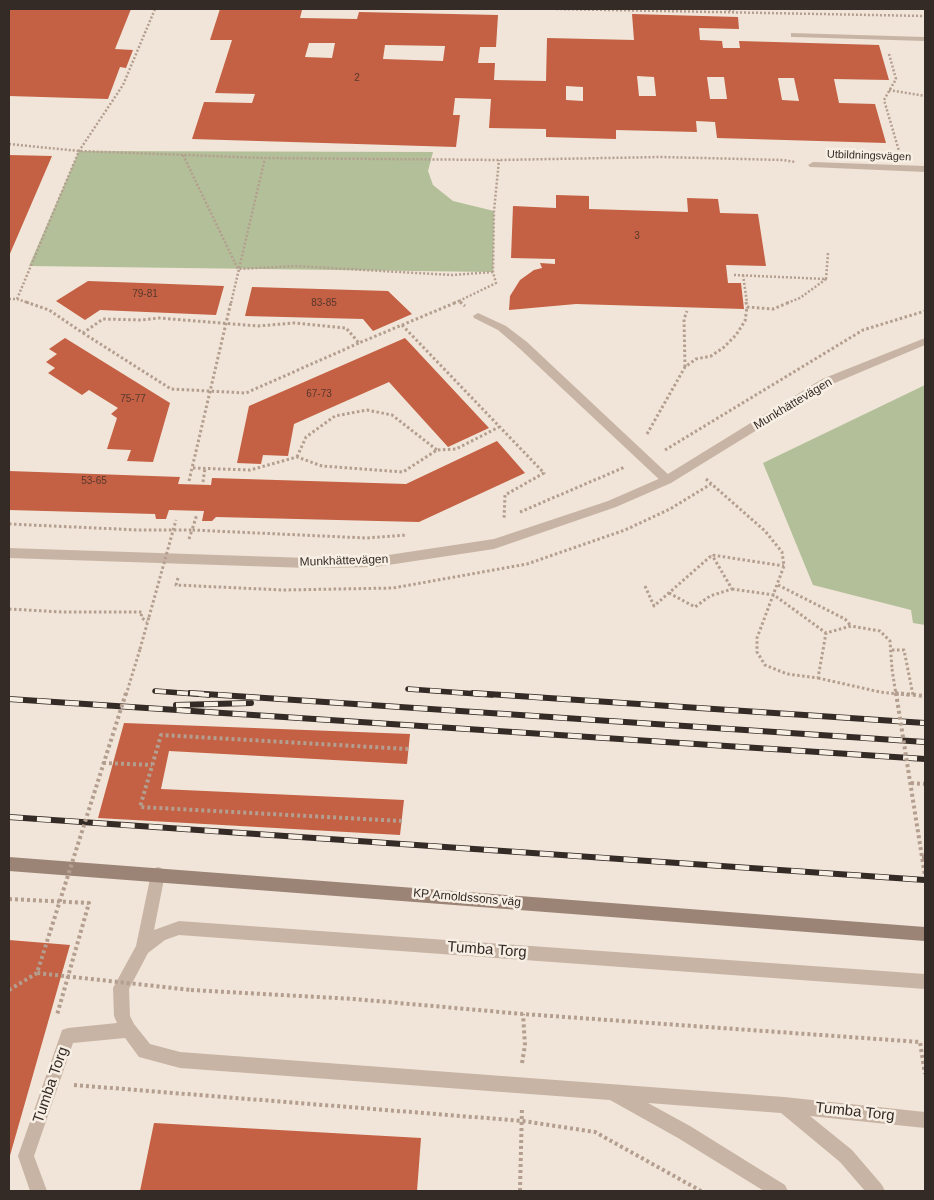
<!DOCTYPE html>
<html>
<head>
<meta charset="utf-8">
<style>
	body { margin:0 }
	#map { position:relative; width:934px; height:1200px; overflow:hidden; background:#f0e5d8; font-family:Helvetica,sans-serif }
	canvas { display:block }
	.frame { position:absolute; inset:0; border:10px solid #342a26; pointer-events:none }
</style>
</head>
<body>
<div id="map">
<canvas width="934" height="1200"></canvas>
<div class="frame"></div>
</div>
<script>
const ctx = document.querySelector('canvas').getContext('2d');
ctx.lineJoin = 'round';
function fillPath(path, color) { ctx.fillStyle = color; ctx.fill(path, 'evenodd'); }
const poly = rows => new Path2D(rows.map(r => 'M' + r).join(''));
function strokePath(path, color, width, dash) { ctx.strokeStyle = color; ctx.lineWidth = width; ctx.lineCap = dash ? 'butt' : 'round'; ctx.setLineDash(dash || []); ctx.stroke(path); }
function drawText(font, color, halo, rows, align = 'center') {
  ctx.font = font + ' Helvetica,sans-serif'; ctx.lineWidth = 5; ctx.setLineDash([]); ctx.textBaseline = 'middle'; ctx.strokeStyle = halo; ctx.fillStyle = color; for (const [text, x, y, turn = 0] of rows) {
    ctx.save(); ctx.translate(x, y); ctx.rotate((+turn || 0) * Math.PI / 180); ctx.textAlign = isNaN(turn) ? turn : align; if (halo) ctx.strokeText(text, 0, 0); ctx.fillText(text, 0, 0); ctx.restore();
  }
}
fillPath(poly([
	[79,151,433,152,428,171,433,185,453,201,494,211,493,272,29,266],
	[925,385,925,625,913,623,911,610,813,585,763,463]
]), '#b3bf99');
fillPath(poly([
	[9,9,131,9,115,49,133,50,126,68,120,67,108,99,9,96],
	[220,9,302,10,300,18,357,19,359,12,498,15,496,47,480,47,478,63,495,63,494,80,546,81,547,38,634,40,632,14,738,17,739,29,699,28,700,40,722,41,723,48,740,48,739,41,879,45,889,80,834,79,839,103,875,104,886,143,717,138,715,122,696,121,697,132,616,130,616,139,546,137,546,129,489,128,491,99,455,98,453,115,460,115,456,147,192,139,204,102,252,103,255,94,215,93,232,40,210,40],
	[309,43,335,43,332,58,305,57],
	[385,45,445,46,443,61,383,59],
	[637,76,654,77,656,96,639,96],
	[707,77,724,77,727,99,710,99],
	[778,78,794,78,799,101,782,100],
	[566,86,583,87,583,101,566,100],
	[9,155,52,156,9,256],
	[556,195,589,196,589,209,688,212,687,198,718,199,720,213,758,214,766,266,726,265,728,283,741,283,744,309,576,304,509,310,510,296,520,280,534,270,542,268,540,263,555,264,555,259,511,258,513,206,556,208],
	[88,281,224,286,216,315,100,310,85,320,56,301],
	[252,287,388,291,412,314,373,331,363,319,245,316],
	[65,338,170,403,153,462,127,461,131,450,107,449,117,418,111,414,118,408,89,390,82,395,48,373,55,368,46,362,57,354,49,349],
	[405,338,489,428,448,447,389,382,294,424,288,456,263,455,261,464,237,463,249,406],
	[497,441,525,473,419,522,216,517,212,521,202,521,204,511,169,510,166,519,156,519,155,514,9,510,9,471,180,477,178,484,211,485,212,478,406,484],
	[124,723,410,734,407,764,169,751,161,789,404,800,400,835,98,818],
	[9,940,70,945,9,1159],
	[154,1123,421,1138,417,1191,140,1191]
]), '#c46043');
strokePath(poly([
	[556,9,925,16],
	[725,9,734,12],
	[889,54,896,79,884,100,899,151],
	[889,90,925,96],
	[9,144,79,151,265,158,499,160,661,157,783,160,795,162],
	[183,155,238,269,295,266,452,275,493,272],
	[734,275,826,279,828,253],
	[743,275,747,303],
	[9,299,17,299,29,303],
	[17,299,79,151,123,85,155,9],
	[459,301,496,283,493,272,494,211,499,160],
	[231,303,265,158],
	[454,303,459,301,462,303],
	[787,303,800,298,826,279]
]), '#b49e8f', 2.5, [2, 2]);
strokePath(poly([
	[26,302,49,310,83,333,103,319,141,320,159,318,258,326,294,323,346,328,359,343,457,302],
	[460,302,465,306],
	[746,302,747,307,773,309,790,302],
	[402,325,544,473,505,495,504,519],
	[83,333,171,389,246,393,359,343],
	[685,367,684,319,687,311],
	[647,434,685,367,696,359,711,356,723,348,736,335,745,321,747,307],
	[665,450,863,330,925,311],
	[297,457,306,437,335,416,367,410,392,415,437,450],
	[193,468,250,470,297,457,322,466,403,472,437,450,456,449,499,427],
	[706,479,765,531,782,552,784,566,757,638,757,652,765,665,787,674,818,678,826,633,851,626,880,631,890,641,892,669],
	[189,481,231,302],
	[203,482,205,468],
	[520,512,625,467],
	[9,524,139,530,192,530,197,514],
	[189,539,192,530,366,538,407,535],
	[178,578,176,585,283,590,393,588,527,564,625,530,670,509,711,484],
	[778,585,845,619,851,626],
	[645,586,654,606,712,555,784,566],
	[732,589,774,595,826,633],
	[669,593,695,607,710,596,732,589,712,555],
	[9,609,62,612,142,612,141,617,147,622],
	[140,649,149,617],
	[892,650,904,650,913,695],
	[818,678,880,692,909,695]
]), '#b49e8f', 3, [2.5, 2.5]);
strokePath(poly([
	[895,693,925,696],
	[103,763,152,765],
	[911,783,925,784],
	[402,821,140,807,161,735,408,749],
	[922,857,925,857],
	[9,899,89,903,57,1015],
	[9,990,37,973],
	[191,990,354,999,523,1014,920,1042,925,1074],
	[522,1063,525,1045,523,1014],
	[74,1085,523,1121,595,1132,701,1191],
	[520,1191,522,1107]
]), '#b49e8f', 4, [3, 3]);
fillPath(poly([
	[791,33,925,37,925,41,794,37,791,37,791,33],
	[478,313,506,326,527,342,671,477,673,480,671,483,663,483,519,348,498,330,474,318,473,316,478,313],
	[158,867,163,869,165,874,154,930,179,921,925,974,925,989,179,935,165,940,148,953,129,989,130,1016,134,1024,150,1044,180,1052,784,1097,925,1112,925,1128,810,1116,852,1150,882,1185,885,1191,865,1191,840,1162,781,1113,648,1103,690,1126,785,1185,788,1191,764,1191,678,1138,610,1100,180,1068,139,1057,125,1038,73,1043,34,1156,47,1191,30,1191,18,1156,60,1036,62,1030,68,1028,117,1023,114,1016,113,988,136,946,151,874,153,869,158,867]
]), '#c8b4a5');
fillPath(poly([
	[813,162,925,166,925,172,810,167,808,165,813,162],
	[925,338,925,345,830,385,671,483,616,507,494,549,375,567,308,568,9,558,9,548,308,558,375,557,494,539,608,501,663,477,822,379,925,338]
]), '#c8b4a5');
fillPath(poly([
	[9,857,925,927,925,941,9,871,9,857]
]), '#9b8376');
const railFar1 = poly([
	[408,689,492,695],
	[155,691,209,695]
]);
const rail = poly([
	[190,693,925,742],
	[473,693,925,723],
	[9,699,925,759],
	[176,705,251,703],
	[9,817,925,880]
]);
strokePath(railFar1, '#342a26', 5.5);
strokePath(rail, '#342a26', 6);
strokePath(railFar1, '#f8efe4', 4, [11]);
strokePath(rail, '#f8efe4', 4.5, [14]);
strokePath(poly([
	[149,617,176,520],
	[892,669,896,695],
	[126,695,140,649]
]), '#b49e8f', 3, [2.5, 2.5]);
strokePath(poly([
	[126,693,37,973,191,990],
	[896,693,925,876]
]), '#b49e8f', 4, [3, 3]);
drawText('10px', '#58382d', null, [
	["2",357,78],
	["3",637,236],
	["79-81",145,294],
	["83-85",324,303],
	["67-73",319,394],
	["75-77",133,399],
	["53-65",94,481]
]);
drawText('11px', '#342a26', '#f8efe4', [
	["Utbildningsvägen",869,156,2]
]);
drawText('12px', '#342a26', '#f8efe4', [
	["Munkhättevägen",793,404,-31],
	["Munkhättevägen",344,561,-2],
	["KP Arnoldssons väg",467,898,5]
]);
drawText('15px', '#342a26', '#f8efe4', [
	["Tumba Torg",487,950,4],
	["Tumba Torg",51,1085,-71],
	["Tumba Torg",855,1112,6]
]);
</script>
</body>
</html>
